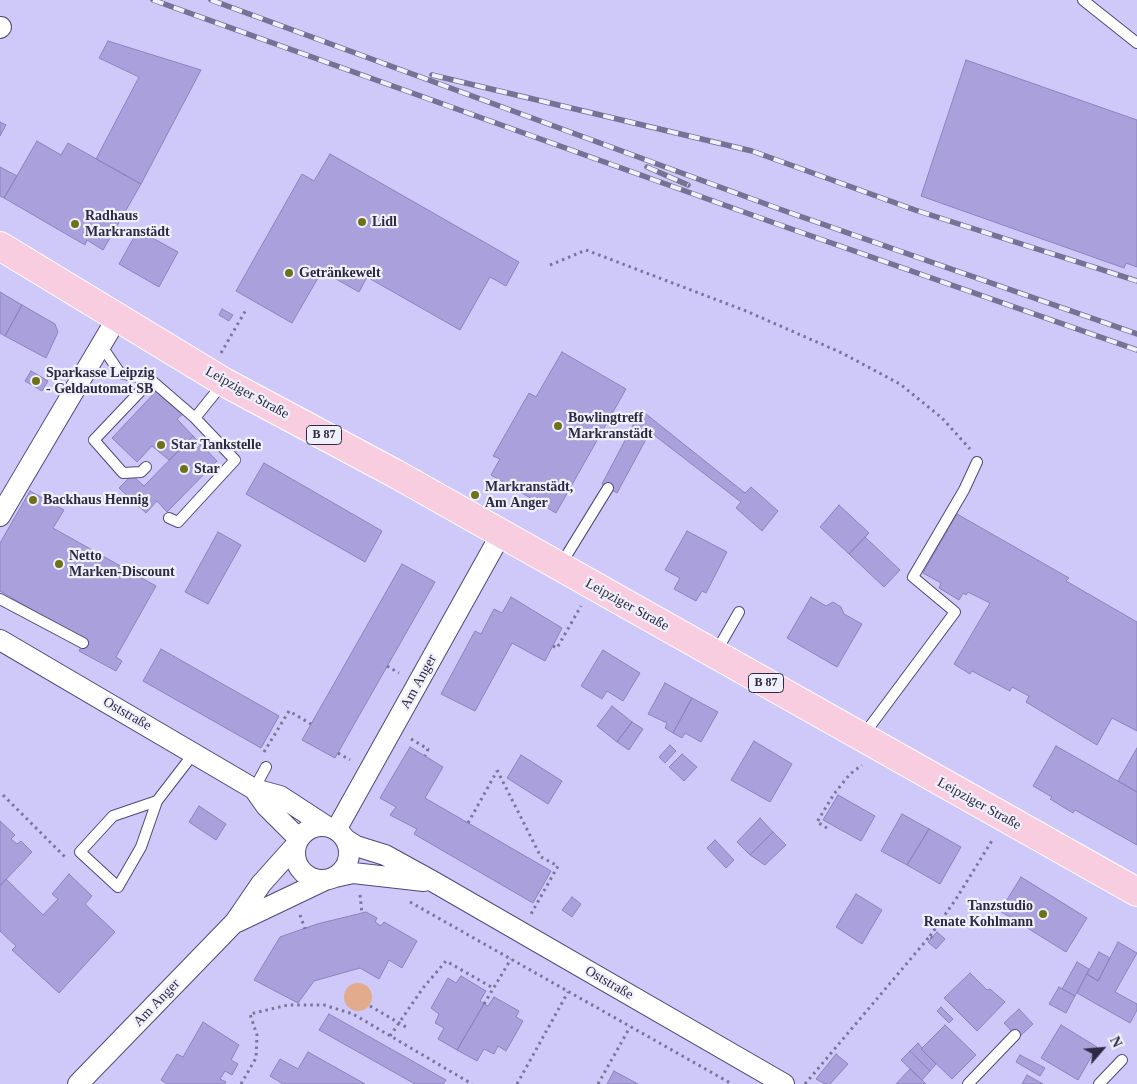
<!DOCTYPE html>
<html>
<head>
<meta charset="utf-8">
<style>
	body { margin:0 }
	#map { position:relative; width:1137px; height:1084px; overflow:hidden; background:#cfc9fa; font-family:Georgia,serif }
	canvas { display:block }
	.north { position:absolute; left:1077px; top:1024px; width:50px; height:50px; -webkit-text-stroke:4px #f0effc; paint-order:stroke; rotate:63deg; font-size:14px; font-weight:700; line-height:20px; text-align:center; color:#2d2941 }
	.north::after { content:''; display:block; margin:auto; width:18px; height:22px; background:#2d2941; clip-path:polygon(50% 0,100% 100%,50% 72%,0 100%) }
</style>
</head>
<body>
<div id="map">
<canvas width="1137" height="1084"></canvas>
<div class="north">N</div>
</div>
<script>
const ctx = document.querySelector('canvas').getContext('2d');
ctx.lineJoin = 'round';
function fillPath(path, color) { ctx.fillStyle = color; ctx.fill(path, 'evenodd'); }
const poly = rows => new Path2D(rows.map(r => 'M' + r).join(''));
function strokePath(path, color, width, dash) { ctx.strokeStyle = color; ctx.lineWidth = width; ctx.lineCap = dash ? 'butt' : 'round'; ctx.setLineDash(dash || []); ctx.stroke(path); }
function drawText(font, color, halo, rows, align = 'center') {
  ctx.font = font + ' Georgia,serif'; ctx.lineWidth = 4.5; ctx.setLineDash([]); ctx.textBaseline = 'middle'; ctx.strokeStyle = halo; ctx.fillStyle = color; for (const [text, x, y, turn = 0] of rows) {
    ctx.save(); ctx.translate(x, y); ctx.rotate((+turn || 0) * Math.PI / 180); ctx.textAlign = isNaN(turn) ? turn : align; if (halo) ctx.strokeText(text, 0, 0); ctx.fillText(text, 0, 0); ctx.restore();
  }
}
fillPath(poly([
	'344 997a14 14 0 1 1 28 0a14 14 0 1 1-28 0Z'
]), '#e2ab8b');
const building = poly([
	[108,41,201,70,141,184,96,159,139,77,99,58,108,41],
	[966,60,1137,120,1137,267,1126,263,1124,268,921,196,966,60],
	[0,122,6,125,0,136,0,122],
	[37,141,61,155,68,143,141,184,103,250,87,240,85,245,4,198,37,141],
	[330,154,519,262,506,286,490,277,460,330,367,277,359,292,322,271,292,323,236,291,302,174,314,181,330,154],
	[0,167,17,176,4,198,0,196,0,167],
	[138,230,178,252,159,287,119,264,138,230],
	[0,292,22,305,5,336,0,333,0,292],
	[22,305,55,324,58,332,46,358,5,336,22,305],
	[222,309,233,315,229,321,219,315,222,309],
	[562,352,626,389,556,513,491,475,500,459,493,456,529,393,536,397,562,352],
	[31,371,48,381,42,391,25,381,31,371],
	[162,385,185,412,177,419,193,436,169,460,152,446,137,462,112,438,162,385],
	[641,410,745,493,751,487,778,511,762,531,736,508,741,502,650,432,617,493,602,484,641,410],
	[193,436,217,461,167,512,157,501,146,513,119,488,132,475,144,486,193,436],
	[264,463,382,531,365,562,246,494,264,463],
	[30,491,64,510,53,528,156,586,116,657,122,661,116,671,79,651,84,640,0,591,0,543,30,491],
	[839,505,869,533,849,554,820,527,839,505],
	[957,514,1069,578,1066,581,1137,622,1137,731,1112,718,1097,745,1026,702,1029,696,1012,687,1010,691,972,671,970,674,954,664,990,603,968,592,966,595,963,593,959,600,939,588,941,583,923,573,957,514],
	[687,531,727,552,706,593,702,591,696,601,674,589,680,578,665,570,687,531],
	[218,532,241,545,208,604,185,592,218,532],
	[865,537,900,570,884,587,849,554,865,537],
	[402,564,435,582,335,758,302,740,402,564],
	[511,597,562,628,545,661,512,643,475,711,441,694,475,631,481,634,494,609,502,613,511,597],
	[811,597,826,606,833,602,841,607,844,614,862,624,837,667,787,638,811,597],
	[161,649,279,716,261,748,143,681,161,649],
	[603,650,640,673,623,701,607,691,602,699,581,686,603,650],
	[665,683,692,698,673,733,665,728,667,723,648,714,665,683],
	[692,698,718,712,701,742,685,733,682,738,673,733,692,698],
	[612,706,632,722,617,742,597,726,612,706],
	[632,722,643,729,629,750,617,742,632,722],
	[754,741,792,764,770,802,731,780,754,741],
	[670,745,676,751,665,763,659,757,670,745],
	[1056,746,1137,792,1137,845,1075,810,1073,813,1050,799,1052,797,1033,786,1056,746],
	[410,747,443,767,425,798,551,871,533,903,414,834,417,829,390,815,396,807,380,798,410,747],
	[1137,748,1137,792,1118,781,1137,748],
	[682,754,697,767,684,781,669,767,682,754],
	[521,755,562,781,548,804,507,778,521,755],
	[838,795,875,816,861,841,823,820,838,795],
	[199,806,226,824,216,840,189,822,199,806],
	[902,814,929,829,907,865,881,851,902,814],
	[760,818,773,832,750,855,737,842,760,818],
	[0,821,15,835,11,839,17,844,21,841,32,852,0,886,0,821],
	[929,829,961,847,940,884,907,865,929,829],
	[773,832,786,845,765,865,750,855,773,832],
	[715,840,734,860,726,868,707,848,715,840],
	[69,874,92,896,85,904,115,932,59,993,12,950,16,946,0,931,0,886,6,879,43,915,58,899,52,894,69,874],
	[1021,877,1087,918,1066,952,1000,911,1021,877],
	[856,894,882,910,862,944,836,927,856,894],
	[572,897,581,904,572,917,562,910,572,897],
	[366,912,377,918,375,922,381,926,384,922,417,941,402,968,389,960,379,979,360,968,314,981,298,1003,254,980,280,937,317,924,366,912],
	[937,932,945,939,936,949,928,942,937,932],
	[1118,942,1137,953,1115,992,1137,1004,1137,1010,1130,1023,1077,993,1087,974,1098,981,1118,942],
	[1099,952,1110,958,1098,981,1087,974,1099,952],
	[1077,962,1089,969,1075,996,1062,989,1077,962],
	[970,973,987,990,990,989,1005,1002,977,1031,944,998,970,973],
	[461,976,486,991,480,1001,484,1004,457,1050,438,1039,444,1028,435,1023,439,1014,431,1008,448,978,456,983,461,976],
	[1059,987,1075,996,1066,1013,1049,1004,1059,987],
	[494,997,519,1011,516,1017,523,1021,506,1051,498,1046,494,1054,484,1049,477,1061,457,1050,484,1004,488,1006,494,997],
	[941,1007,953,1019,949,1023,937,1011,941,1007],
	[1019,1009,1033,1024,1018,1038,1004,1023,1019,1009],
	[329,1014,446,1080,443,1084,415,1084,319,1030,329,1014],
	[203,1022,239,1045,231,1060,238,1064,232,1075,225,1071,220,1079,226,1082,225,1084,167,1084,161,1080,177,1054,183,1057,203,1022],
	[945,1025,976,1055,952,1079,921,1049,945,1025],
	[1061,1025,1097,1047,1078,1080,1041,1058,1061,1025],
	[918,1043,922,1048,921,1049,936,1064,930,1071,910,1051,918,1043],
	[910,1051,930,1071,922,1080,901,1060,910,1051],
	[308,1052,365,1084,283,1084,270,1076,280,1059,298,1069,308,1052],
	[836,1054,848,1064,830,1084,825,1084,816,1079,836,1054],
	[1020,1055,1045,1068,1040,1076,1016,1062,1020,1055],
	[910,1069,922,1080,926,1084,896,1084,910,1069],
	[614,1071,638,1084,607,1084,614,1071],
	[1027,1075,1043,1084,1022,1084,1027,1075]
]);
fillPath(building, '#a9a0dc');
strokePath(building, '#8c83bd', 1);
const service = poly([
	[1083,0,1137,43],
	[101,345,120,373,151,380,195,418,224,382],
	[146,467,141,472,123,473,94,440,151,380],
	[169,518,178,522,235,460,195,418],
	[560,566,608,488],
	[0,599,83,643],
	[716,652,739,612],
	[862,737,955,612,913,577,964,490,977,462],
	[254,789,266,767],
	[157,801,113,816,80,852,118,887,141,847,157,801,194,753],
	[968,1084,1015,1035],
	[1099,1084,1122,1060]
]);
const minor = poly([
	[0,28,1,27],
	[0,516,117,318],
	[0,640,254,789,280,796,326,826],
	[254,789,266,806,298,838],
	'295 853a27 27 0 1 1 54 0a27 27 0 1 1-54 0Z',
	[336,830,501,534],
	[345,839,356,846,385,855,434,882,784,1084],
	[335,877,353,873,424,881],
	[237,922,325,880],
	[78,1084,235,922,261,884,295,846]
]);
const primary = poly([
	[0,246,224,382,396,474,1137,892]
]);
strokePath(service, '#51477c', 12);
strokePath(minor, '#51477c', 22);
strokePath(primary, '#fff', 30);
strokePath(poly([
	[550,265,586,250,746,311,842,353,900,384,942,418,970,449],
	[221,353,247,308],
	[553,646,557,648,581,606],
	[387,666,399,673],
	[411,739,428,749,425,756],
	[264,752,289,711,311,724],
	[338,753,350,760],
	[497,770,541,857,558,866,531,914],
	[3,795,65,857],
	[468,823,497,771],
	[827,828,817,822,834,794,850,774,862,765],
	[360,895,362,914],
	[410,902,732,1084],
	[300,915,305,929],
	[930,936,956,899,993,839],
	[484,1004,511,959],
	[370,1006,406,1027],
	[390,1036,423,988,446,961,493,988],
	[241,1084,256,1058,257,1035,250,1014,288,1005,324,1005,353,1014,472,1084],
	[517,1084,568,992],
	[598,1084,630,1027],
	[805,1084,930,936,932,938]
]), '#7a7599', 3, [2.5, 4]);
strokePath(service, '#fff', 10);
strokePath(minor, '#fff', 20);
strokePath(primary, '#f8cde0', 28);
const rail = poly([
	[153,0,780,225,1137,350],
	[211,0,785,211,1137,334],
	[432,75,752,151,915,210,1137,281],
	[647,167,688,185]
]);
strokePath(rail, '#767195', 5.5);
strokePath(rail, '#f0effc', 4, [11]);
for (const [x, y, r, color] of [
	[362,222,5,"#6f7116"],
	[75,224,5,"#6f7116"],
	[289,273,5,"#6f7116"],
	[36,381,5,"#6f7116"],
	[558,426,5,"#6f7116"],
	[161,445,5,"#6f7116"],
	[184,469,5,"#6f7116"],
	[475,495,5,"#6f7116"],
	[33,500,5,"#6f7116"],
	[59,564,5,"#6f7116"],
	[1043,914,5,"#6f7116"]
]) { const dot = new Path2D(); dot.arc(x, y, r, 0, 2 * Math.PI); ctx.fillStyle = color; ctx.fill(dot); strokePath(dot, '#f0effc', 2); }
for (const [x, y, w] of [
	[324,435,35],
	[766,683,35]
]) { const box = new Path2D(); box.roundRect(x - w / 2, y - 9.5, w, 19, 4); ctx.fillStyle = '#f0effc'; ctx.fill(box); strokePath(box, '#2d2941', 1); }
drawText('bold 12px', '#2d2941', null, [
	["B 87",324,435],
	["B 87",766,683]
]);
drawText('bold 14px', '#2d2941', '#f0effc', [
	["Radhaus",85,216],
	["Markranstädt",85,232],
	["Lidl",372,222],
	["Getränkewelt",299,273],
	["Sparkasse Leipzig",46,373],
	["- Geldautomat SB",46,389],
	["Bowlingtreff",568,418],
	["Markranstädt",568,434],
	["Star Tankstelle",171,445],
	["Star",194,469],
	["Markranstädt,",485,487],
	["Am Anger",485,503],
	["Backhaus Hennig",43,500],
	["Netto",69,556],
	["Marken-Discount",69,572],
	["Tanzstudio",1033,906,"right"],
	["Renate Kohlmann",1033,922,"right"]
], 'left');
drawText('14px', '#2d2941', '#f0effc', [
	["Leipziger Straße",247,393,29],
	["Leipziger Straße",627,605,29],
	["Am Anger",419,682,-61],
	["Oststraße",127,714,30],
	["Leipziger Straße",979,804,29],
	["Oststraße",609,983,30],
	["Am Anger",157,1003,-46]
]);
</script>
</body>
</html>
